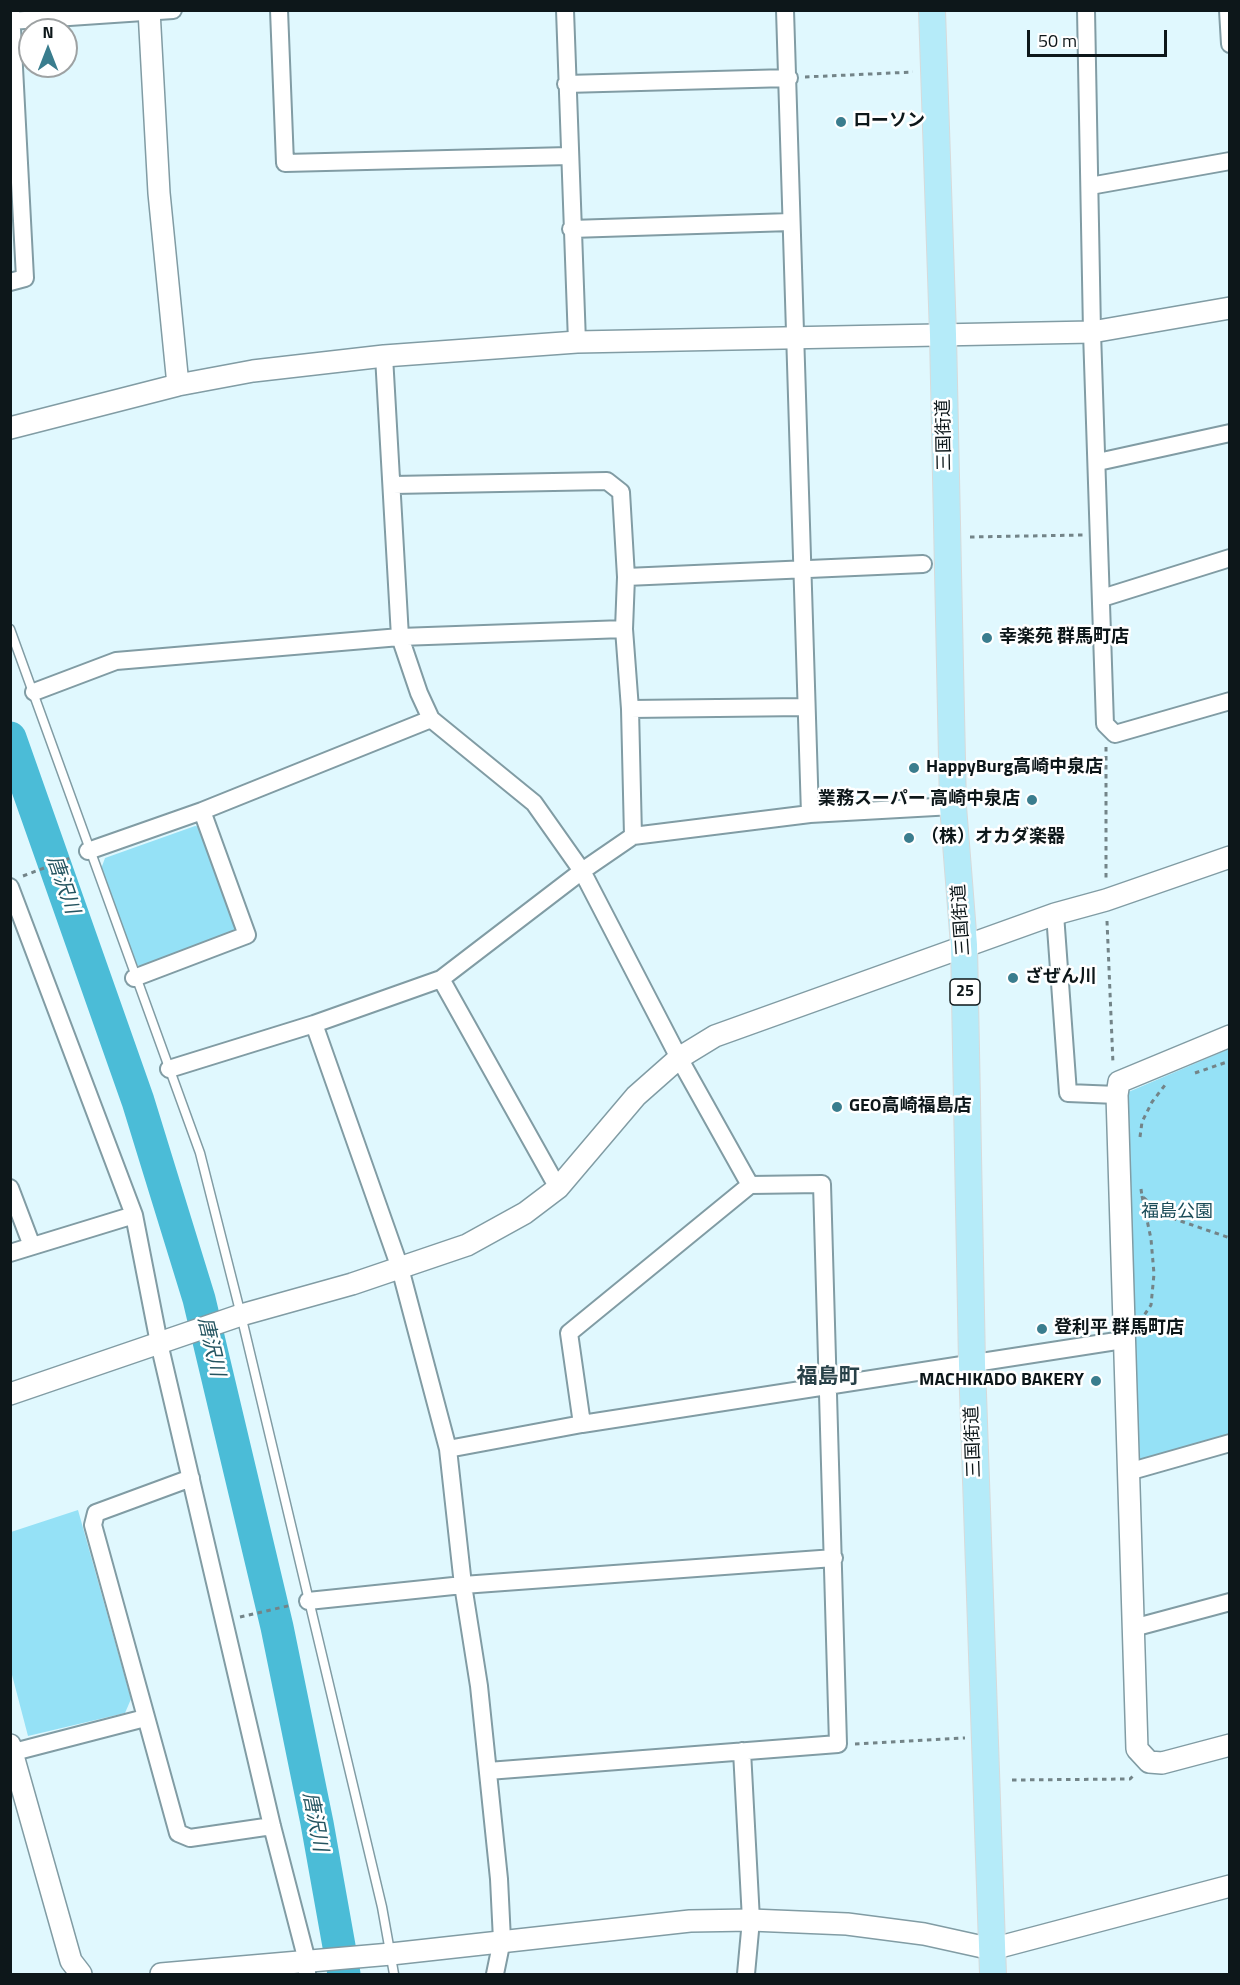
<!DOCTYPE html>
<html>
<head>
<meta charset="utf-8">
<style>
	body { margin:0 }
	#map { position:relative; width:1240px; height:1985px; overflow:hidden; background:#e0f8fe; font-family:"Titillium Web",sans-serif }
	canvas { display:block }
	.frame { position:absolute; inset:0; border:12px solid #0d171a; pointer-events:none }
	.north { position:absolute; left:18px; top:18px; width:60px; height:60px; box-sizing:border-box; background:#fff; border:2px solid #9ea2a3; border-radius:50%; rotate:0deg; font-size:16px; font-weight:700; line-height:24px; text-align:center; color:#0d171a }
	.north::after { content:''; display:block; margin:auto; width:21px; height:27px; background:#3a7d8e; clip-path:polygon(50% 0,100% 100%,50% 72%,0 100%) }
	.scale { position:absolute; left:1027px; top:30px; width:140px; height:27px; box-sizing:border-box; border:3px solid #0d171a; border-top:0; padding-left:8px; font-size:18px; line-height:21px; white-space:nowrap; color:#0d171a; -webkit-text-stroke:4px #fff; paint-order:stroke }
</style>
</head>
<body>
<div id="map">
<canvas width="1240" height="1985"></canvas>
<div class="frame"></div>
<div class="north">N</div>
<div class="scale">50 m</div>
</div>
<script>
const ctx = document.querySelector('canvas').getContext('2d');
ctx.lineJoin = 'round';
function fillPath(path, color) { ctx.fillStyle = color; ctx.fill(path, 'evenodd'); }
const poly = rows => new Path2D(rows.map(r => 'M' + r).join(''));
function strokePath(path, color, width, dash) { ctx.strokeStyle = color; ctx.lineWidth = width; ctx.lineCap = dash ? 'butt' : 'round'; ctx.setLineDash(dash || []); ctx.stroke(path); }
function drawText(font, color, halo, rows, align = 'center') {
  ctx.font = font + ' "Titillium Web","Noto Sans JP",sans-serif'; ctx.lineWidth = 5; ctx.setLineDash([]); ctx.textBaseline = 'middle'; ctx.strokeStyle = halo; ctx.fillStyle = color; for (const [text, x, y, turn = 0] of rows) {
    ctx.save(); ctx.translate(x, y); ctx.rotate((+turn || 0) * Math.PI / 180); ctx.textAlign = isNaN(turn) ? turn : align; if (halo) ctx.strokeText(text, 0, 0); ctx.fillText(text, 0, 0); ctx.restore();
  }
}
fillPath(poly([
	[195,826,201,827,237,924,234,931,145,968,137,965,101,869,105,858],
	[1229,1049,1229,1443,1128,1472,1126,1093],
	[78,1510,131,1699,125,1713,28,1736,11,1671,11,1532]
]), '#95e1f6');
strokePath(poly([
	[10,738,138,1101,199,1299,277,1627,317,1823,344,1974]
]), '#4bbcd7', 33);
const service = poly([
	[10,629,200,1153,241,1315,382,1907,394,1974]
]);
const minor = poly([
	[279,10,285,163,569,156],
	[565,10,577,342],
	[785,10,810,814],
	[1086,10,1092,332,1105,724,1115,734,1230,701],
	[1228,10,1230,44],
	[10,21,173,10],
	[566,84,789,78],
	[1090,186,1230,161],
	[571,229,791,222],
	[10,282,25,278,11,10],
	[384,356,400,637,419,693,431,719,534,803,582,871,679,1058,750,1185],
	[1098,462,1230,433],
	[393,485,607,481,621,492,626,577,624,629,630,709,633,836],
	[626,577,923,564],
	[1102,598,1230,558],
	[34,692,116,661,400,637,624,629],
	[630,709,805,707],
	[88,851,202,811,431,719],
	[10,887,134,1215,159,1343,272,1826,307,1961,307,1974],
	[1055,914,1068,1093,1117,1095],
	[134,978,247,935,202,811],
	[441,979,558,1188],
	[314,1024,400,1268,448,1449,463,1585,479,1686,499,1879,502,1940,495,1974],
	[169,1069,314,1024,441,979,582,871,633,836,810,814,953,806],
	[10,1188,32,1246],
	[10,1253,134,1215],
	[448,1449,582,1424,1123,1340],
	[1128,1472,1230,1443],
	[191,1478,96,1513,93,1525,178,1833,190,1838,272,1826],
	[308,1601,463,1585,834,1558],
	[1133,1628,1230,1602],
	[742,1751,751,1920,746,1974],
	[10,1753,145,1718],
	[488,1771,838,1744,822,1184,750,1185,569,1333,582,1424]
]);
const tertiary = poly([
	[149,10,159,193,178,385],
	[10,428,178,385,253,371,384,356,577,342,1092,332,1230,308],
	[1230,1036,1119,1082,1117,1095,1137,1749,1149,1762,1162,1763,1230,1745],
	[10,1394,241,1315,352,1284,467,1245,525,1213,558,1188,636,1096,679,1058,715,1036,1055,914,1106,900,1230,857],
	[10,1745,71,1961,81,1974],
	[161,1974,391,1954,690,1921,751,1920,847,1924,924,1934,992,1949,1230,1886]
]);
const primary = poly([
	[932,10,943,335,953,806,964,945,972,1364,993,1974]
]);
strokePath(service, '#819ca4', 11);
strokePath(minor, '#819ca4', 20);
strokePath(tertiary, '#819ca4', 24);
strokePath(primary, '#d8dada', 28);
strokePath(poly([
	[805,77,913,72],
	[970,537,1083,535],
	[1106,747,1106,878],
	[23,876,73,857],
	[1107,921,1113,1064],
	[1195,1073,1230,1061],
	[1140,1137,1142,1122,1152,1102,1165,1085],
	[1141,1189,1142,1196,1163,1215,1230,1238],
	[1142,1196,1151,1239,1154,1274,1151,1305,1143,1317],
	[240,1617,292,1605],
	[855,1744,965,1738],
	[1012,1780,1130,1779,1134,1775]
]), '#738488', 3, [4.5, 4.5]);
strokePath(service, '#fff', 8);
strokePath(minor, '#fff', 16);
strokePath(tertiary, '#fff', 21);
strokePath(primary, '#b5ebf9', 26);
for (const [x, y, r, color] of [
	[841,122,6,"#3a7d8e"],
	[987,638,6,"#3a7d8e"],
	[914,768,6,"#3a7d8e"],
	[1032,800,6,"#3a7d8e"],
	[909,838,6,"#3a7d8e"],
	[1013,978,6,"#3a7d8e"],
	[837,1107,6,"#3a7d8e"],
	[1042,1329,6,"#3a7d8e"],
	[1096,1381,6,"#3a7d8e"]
]) { const dot = new Path2D(); dot.arc(x, y, r, 0, 2 * Math.PI); ctx.fillStyle = color; ctx.fill(dot); strokePath(dot, '#fff', 2); }
for (const [x, y, w] of [
	[965,992,30]
]) { const box = new Path2D(); box.roundRect(x - w / 2, y - 13, w, 26, 4.5); ctx.fillStyle = '#fff'; ctx.fill(box); strokePath(box, '#0d171a', 1.5); }
drawText('bold 16px', '#0d171a', null, [
	["25",965,992]
]);
drawText('bold 18px', '#0d171a', '#fff', [
	["ローソン",853,122],
	["幸楽苑 群馬町店",999,638],
	["HappyBurg高崎中泉店",926,768],
	["業務スーパー 高崎中泉店",1020,800,"right"],
	["（株）オカダ楽器",921,838],
	["ざぜん川",1025,978],
	["GEO高崎福島店",849,1107],
	["登利平 群馬町店",1054,1329],
	["MACHIKADO BAKERY",1084,1381,"right"]
], 'left');
drawText('18px', '#0d171a', '#fff', [
	["三国街道",945,435,-91],
	["三国街道",962,920,-94],
	["三国街道",974,1442,-92]
]);
drawText('18px', '#1a4b57', '#fff', [
	["福島公園",1177,1213]
]);
drawText('italic 20px', '#245460', '#fff', [
	["唐沢川",62,885,71],
	["唐沢川",210,1347,77],
	["唐沢川",314,1822,79]
]);
drawText('bold 21px', '#284148', '#fff', [
	["福島町",828,1378]
]);
</script>
</body>
</html>
